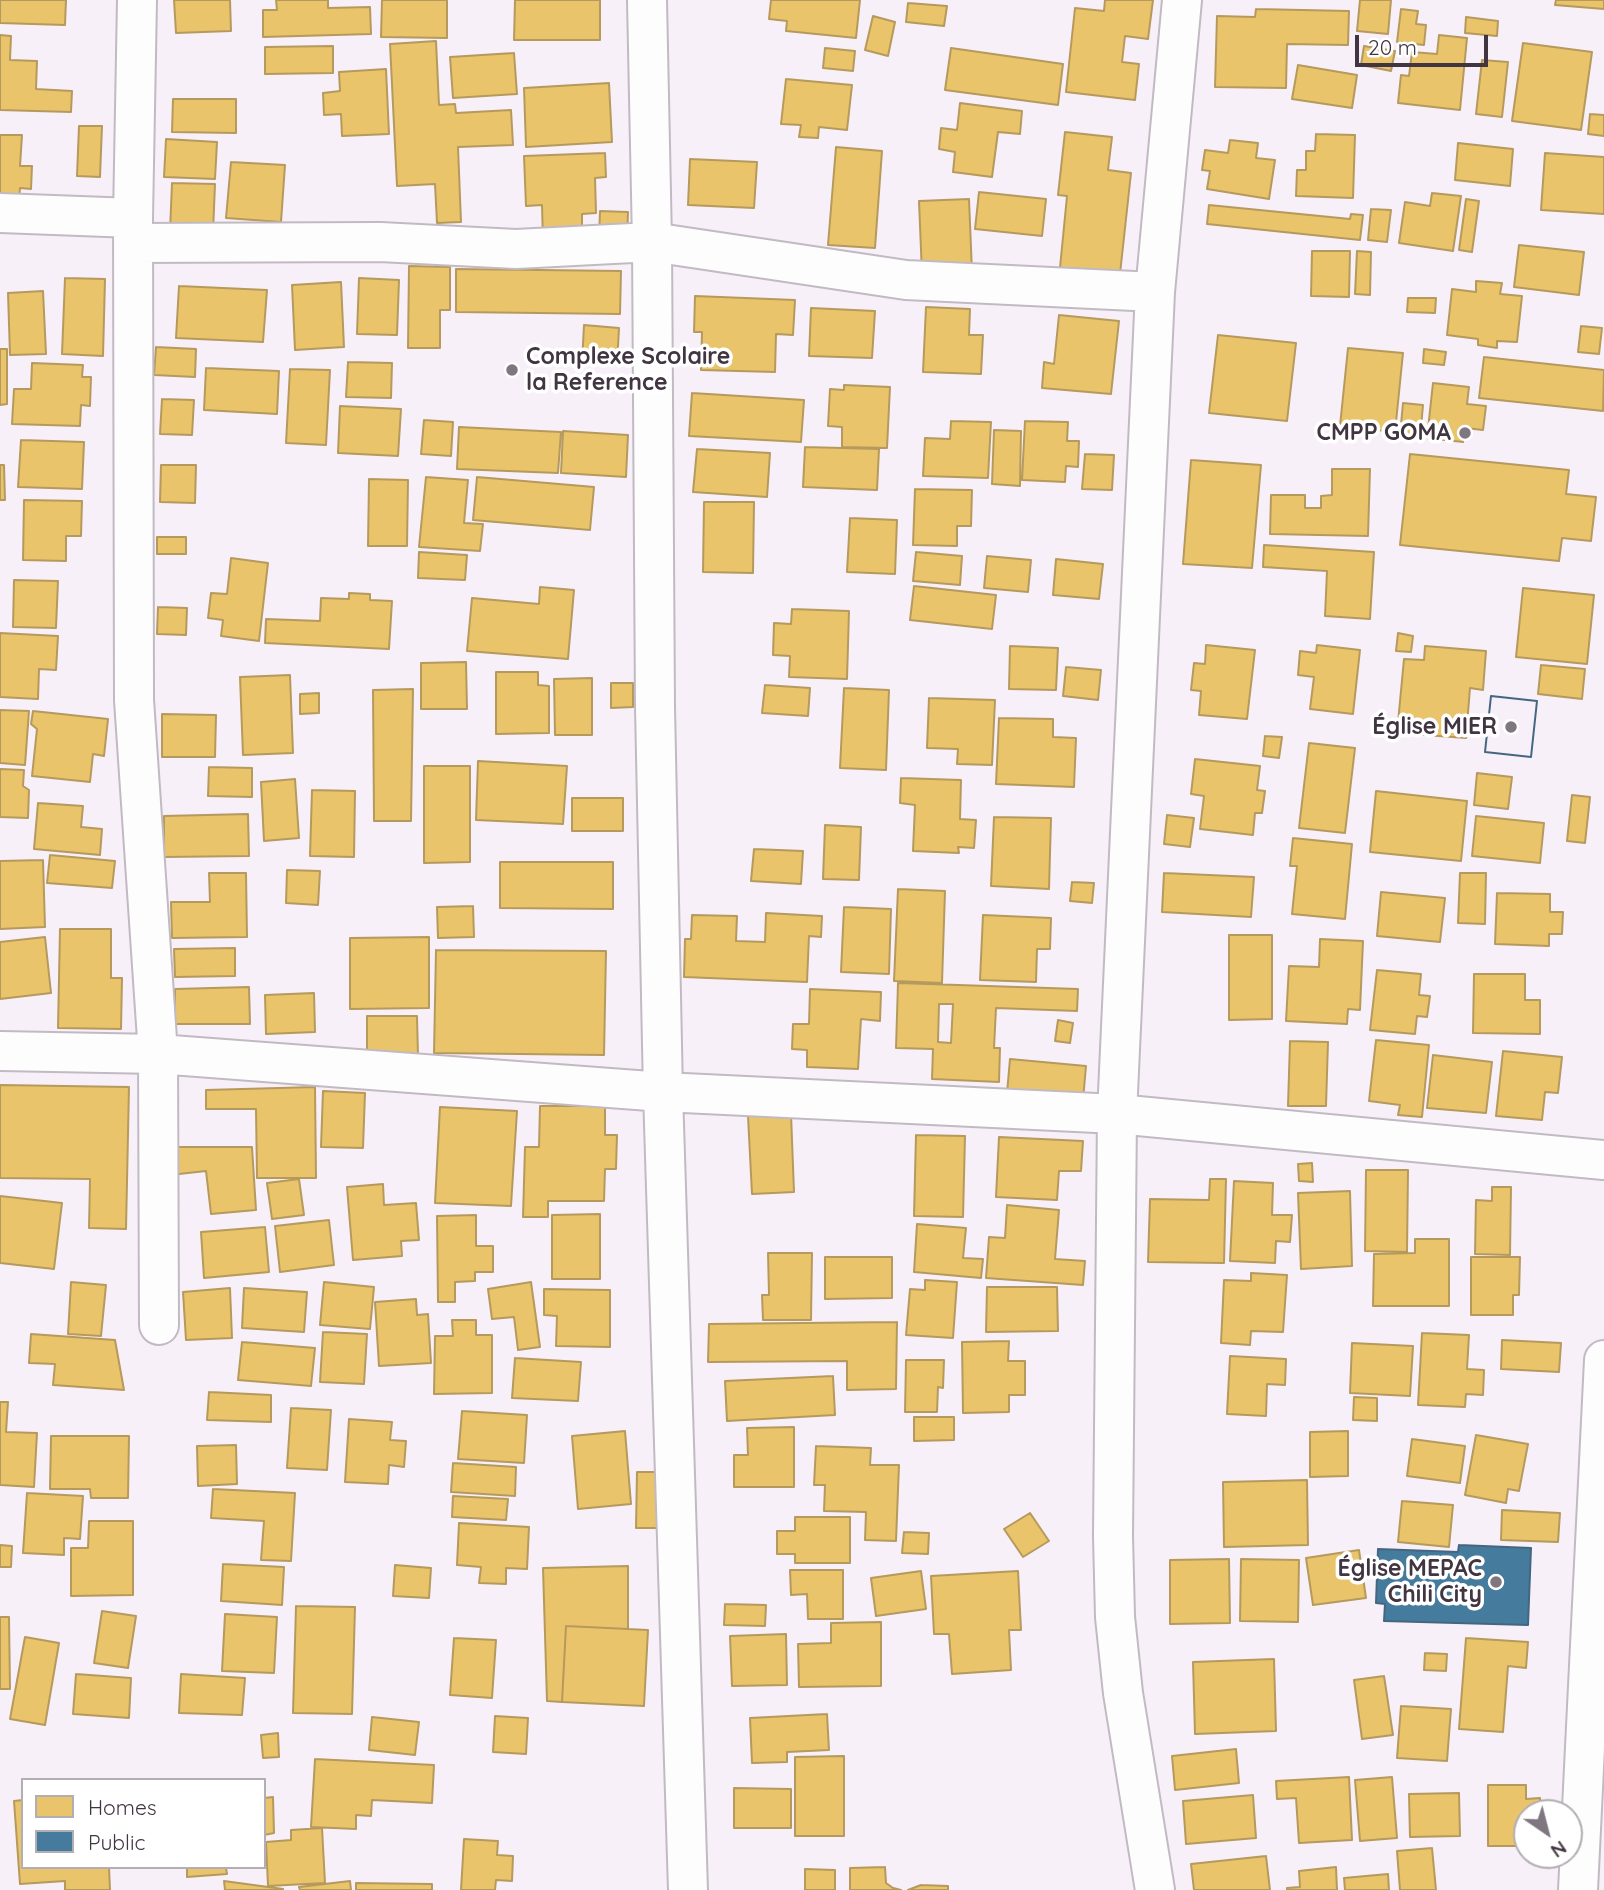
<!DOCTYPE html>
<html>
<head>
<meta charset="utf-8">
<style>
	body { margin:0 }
	#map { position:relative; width:1604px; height:1890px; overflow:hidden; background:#f8f0f8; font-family:Quicksand,sans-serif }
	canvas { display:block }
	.legend { position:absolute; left:21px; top:1778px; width:245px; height:91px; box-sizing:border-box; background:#fff; border:2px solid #b3aeb3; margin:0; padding:9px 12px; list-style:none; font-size:21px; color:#403540 }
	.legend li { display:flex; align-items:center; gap:14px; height:35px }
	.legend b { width:35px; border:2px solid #b3aeb3 }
	.north { position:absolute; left:1513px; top:1799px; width:70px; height:70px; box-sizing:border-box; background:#fff; border:2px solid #b3aeb3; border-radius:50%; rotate:145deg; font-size:19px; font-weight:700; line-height:28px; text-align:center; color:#403540 }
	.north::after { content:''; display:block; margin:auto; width:24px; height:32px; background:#807680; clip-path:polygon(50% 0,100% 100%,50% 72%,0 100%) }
	.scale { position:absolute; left:1355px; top:35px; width:133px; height:32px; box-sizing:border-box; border:4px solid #403540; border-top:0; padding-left:9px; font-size:21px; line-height:24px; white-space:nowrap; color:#403540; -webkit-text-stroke:5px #fff; paint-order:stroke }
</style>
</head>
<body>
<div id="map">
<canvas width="1604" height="1890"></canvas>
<ul class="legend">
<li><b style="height:19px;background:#e9c46a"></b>Homes</li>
<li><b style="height:19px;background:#457b9d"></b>Public</li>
</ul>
<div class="north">N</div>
<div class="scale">20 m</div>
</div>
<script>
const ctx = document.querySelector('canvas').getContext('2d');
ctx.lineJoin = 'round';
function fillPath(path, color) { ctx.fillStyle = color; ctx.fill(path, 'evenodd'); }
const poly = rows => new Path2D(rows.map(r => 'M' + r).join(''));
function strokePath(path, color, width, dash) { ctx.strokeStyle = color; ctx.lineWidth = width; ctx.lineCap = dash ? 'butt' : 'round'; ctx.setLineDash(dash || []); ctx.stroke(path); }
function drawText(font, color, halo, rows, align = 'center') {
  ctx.font = font + ' Quicksand,sans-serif'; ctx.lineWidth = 7; ctx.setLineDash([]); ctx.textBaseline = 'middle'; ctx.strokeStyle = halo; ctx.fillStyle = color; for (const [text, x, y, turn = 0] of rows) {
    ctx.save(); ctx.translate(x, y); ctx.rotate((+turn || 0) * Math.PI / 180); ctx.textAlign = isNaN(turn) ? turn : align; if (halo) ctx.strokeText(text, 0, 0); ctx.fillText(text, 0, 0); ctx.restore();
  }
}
const homes = poly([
	[0,0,66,0,65,25,0,23,0,0],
	[174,0,230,0,231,31,176,33,174,0],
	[276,0,328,0,328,8,370,7,371,34,263,37,263,10,277,10,276,0],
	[382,0,447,0,447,38,381,37,382,0],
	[515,0,600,0,600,40,514,40,515,0],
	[771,0,860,0,856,38,786,31,787,21,769,19,771,0],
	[1105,0,1153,0,1148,39,1125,36,1122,62,1139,64,1135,100,1066,92,1075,8,1104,11,1105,0],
	[1360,0,1391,0,1388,34,1357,31,1360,0],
	[1556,0,1604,0,1604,9,1555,5,1556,0],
	[908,3,947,6,944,26,906,22,908,3],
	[1256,9,1349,11,1348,45,1287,44,1286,88,1215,87,1217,16,1255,17,1256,9],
	[1401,9,1418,11,1416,24,1426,25,1424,45,1397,42,1401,9],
	[873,16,895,22,888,56,865,50,873,16],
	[1466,17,1498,21,1497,36,1465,33,1466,17],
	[0,35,11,36,10,60,37,61,36,89,72,91,71,112,0,110,0,35],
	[1439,35,1467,38,1460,110,1398,103,1401,75,1409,76,1412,52,1437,54,1439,35],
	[436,41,439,105,455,104,456,113,511,110,513,145,458,147,461,222,437,223,435,184,397,186,390,44,436,41],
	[1523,43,1592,52,1581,130,1512,121,1523,43],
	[333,46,333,73,265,74,265,47,333,46],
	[1364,46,1395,51,1391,71,1361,65,1364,46],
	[825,48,855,51,853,71,823,68,825,48],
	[951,48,1063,64,1058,105,945,90,951,48],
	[514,53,517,94,453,98,450,57,514,53],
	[1482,60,1508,62,1502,117,1476,114,1482,60],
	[1298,65,1357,75,1352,108,1292,99,1298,65],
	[386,69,389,134,342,136,341,114,324,115,323,93,340,91,339,72,386,69],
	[786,79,852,85,847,130,819,127,818,138,799,137,801,125,781,124,786,79],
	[609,83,612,142,526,147,524,88,609,83],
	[173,99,236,99,236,133,172,132,173,99],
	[960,103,1022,111,1020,134,998,132,992,177,953,172,955,152,939,149,941,128,957,130,960,103],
	[1590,114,1604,115,1604,136,1588,134,1590,114],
	[79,126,102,126,100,177,77,176,79,126],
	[1065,132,1112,137,1108,170,1131,173,1119,283,1059,278,1067,196,1058,195,1065,132],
	[1316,134,1355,135,1353,198,1296,196,1297,170,1306,170,1306,151,1315,151,1316,134],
	[0,135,22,135,20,166,32,166,31,189,20,188,19,199,0,198,0,135],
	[166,139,217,142,215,179,164,177,166,139],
	[1230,140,1258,143,1256,158,1275,160,1269,199,1207,189,1210,171,1202,170,1205,150,1228,153,1230,140],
	[1458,143,1513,149,1510,186,1455,180,1458,143],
	[836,147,882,151,875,248,828,245,836,147],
	[605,153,606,177,595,178,596,213,582,214,582,240,543,242,542,205,526,206,524,156,605,153],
	[1545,153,1604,157,1604,214,1541,210,1545,153],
	[690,159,757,162,754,208,688,205,690,159],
	[231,162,285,165,281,222,226,218,231,162],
	[172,183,215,184,213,232,170,231,172,183],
	[979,192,1046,199,1042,236,975,229,979,192],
	[1432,193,1461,196,1453,251,1399,243,1405,202,1430,206,1432,193],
	[969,199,972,272,922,274,919,201,969,199],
	[1466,199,1479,201,1472,252,1459,250,1466,199],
	[1209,205,1350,219,1351,214,1363,215,1360,240,1207,224,1209,205],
	[1371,209,1391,210,1387,242,1368,240,1371,209],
	[600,211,628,212,627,239,599,238,600,211],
	[1519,245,1584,252,1579,295,1514,287,1519,245],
	[1312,251,1350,251,1349,297,1311,296,1312,251],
	[1357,251,1371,252,1370,295,1355,294,1357,251],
	[409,266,450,267,450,310,440,310,440,348,408,348,409,266],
	[456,269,621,271,620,314,456,312,456,269],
	[65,278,105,279,103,356,62,354,65,278],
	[359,278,399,280,397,335,357,334,359,278],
	[1476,281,1502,283,1500,294,1522,296,1517,342,1497,341,1497,348,1478,345,1478,339,1447,335,1452,289,1476,292,1476,281],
	[341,282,344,347,295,350,292,285,341,282],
	[179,286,267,290,263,342,176,338,179,286],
	[43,291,46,354,10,355,8,293,43,291],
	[695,296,795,300,793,335,776,334,775,372,701,370,702,332,694,332,695,296],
	[1408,298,1436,298,1435,313,1407,312,1408,298],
	[926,307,970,309,969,335,983,335,981,374,923,372,926,307],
	[811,308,875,311,872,358,809,356,811,308],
	[1059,315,1119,321,1111,394,1042,388,1044,362,1054,364,1059,315],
	[584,325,619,328,617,365,582,363,584,325],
	[1581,326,1602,328,1599,354,1578,352,1581,326],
	[1218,335,1296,343,1287,421,1209,413,1218,335],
	[156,347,196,349,195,377,154,375,156,347],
	[1348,348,1403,353,1395,432,1340,426,1348,348],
	[0,349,7,349,7,404,0,405,0,349],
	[1424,349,1446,352,1444,365,1423,363,1424,349],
	[1484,357,1604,370,1603,411,1479,398,1484,357],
	[348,362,392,363,391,398,346,397,348,362],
	[32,363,83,365,82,377,91,377,90,406,81,405,80,426,12,424,14,389,31,389,32,363],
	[206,368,279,371,277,414,204,410,206,368],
	[290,369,330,370,326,445,286,443,290,369],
	[1433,383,1469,387,1467,404,1486,406,1483,430,1465,428,1463,442,1427,438,1433,383],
	[844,385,890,387,887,448,842,447,842,427,828,426,830,389,844,390,844,385],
	[692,393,804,400,801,442,689,436,692,393],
	[162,399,194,400,192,435,160,434,162,399],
	[1403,403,1423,405,1420,438,1400,435,1403,403],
	[340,406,401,409,398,456,338,453,340,406],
	[424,420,453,422,451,456,421,454,424,420],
	[951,421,991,422,988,478,923,476,925,438,950,439,951,421],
	[1025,421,1068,422,1067,441,1079,441,1078,467,1066,466,1065,482,1022,480,1025,421],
	[459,427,561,432,558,473,457,469,459,427],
	[994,430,1021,431,1020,486,992,484,994,430],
	[563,431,628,435,626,477,561,473,563,431],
	[21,440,84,442,82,489,18,487,21,440],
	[805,447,879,449,877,490,803,487,805,447],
	[697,449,770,453,767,497,693,492,697,449],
	[1085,454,1114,455,1112,490,1082,489,1085,454],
	[1410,454,1569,470,1566,494,1596,497,1591,541,1562,538,1559,561,1400,545,1410,454],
	[1191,460,1261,465,1252,568,1183,564,1191,460],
	[0,465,4,465,5,500,0,500,0,465],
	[161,465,196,465,195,503,160,502,161,465],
	[1332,469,1370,469,1368,536,1270,534,1271,495,1305,495,1305,508,1321,508,1321,496,1332,495,1332,469],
	[426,477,468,480,464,523,483,524,480,551,419,547,426,477],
	[477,477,594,487,590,530,473,520,477,477],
	[369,479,408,480,407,546,368,546,369,479],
	[915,489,972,490,971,526,957,526,957,546,913,545,915,489],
	[24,500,82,501,81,536,66,536,66,561,23,560,24,500],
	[704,502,754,502,753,573,703,572,704,502],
	[850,518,897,520,895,574,847,572,850,518],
	[157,537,186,537,186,554,157,554,157,537],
	[1264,545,1374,552,1370,619,1325,616,1327,571,1263,567,1264,545],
	[419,552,467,555,465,580,418,578,419,552],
	[916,552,962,556,960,585,913,581,916,552],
	[987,556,1031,560,1028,592,984,588,987,556],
	[231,558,268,563,259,641,221,636,223,620,208,618,211,593,227,594,231,558],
	[1056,559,1103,564,1099,599,1053,595,1056,559],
	[14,580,58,581,56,628,13,627,14,580],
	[914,586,996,595,992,629,910,620,914,586],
	[540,587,574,590,568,659,467,651,472,598,539,604,540,587],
	[1523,588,1594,595,1587,664,1516,657,1523,588],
	[349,593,370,594,370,600,392,601,389,649,265,643,266,619,320,621,321,598,349,599,349,593],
	[158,607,187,608,186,635,157,634,158,607],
	[792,609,849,611,847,679,789,677,790,656,773,655,774,623,791,624,792,609],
	[0,633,58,636,56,670,39,669,38,699,0,697,0,633],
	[1398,633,1413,636,1411,652,1396,651,1398,633],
	[1206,645,1255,650,1247,719,1199,715,1201,691,1191,690,1194,663,1205,664,1206,645],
	[1317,645,1360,650,1353,714,1310,709,1314,677,1298,675,1300,651,1316,653,1317,645],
	[1010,646,1058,648,1056,690,1009,689,1010,646],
	[1425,646,1486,651,1483,690,1470,688,1466,738,1397,733,1404,659,1424,660,1425,646],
	[466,662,467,709,421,709,421,663,466,662],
	[1541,665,1585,669,1582,699,1538,694,1541,665],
	[1066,667,1101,670,1098,700,1063,696,1066,667],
	[496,672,538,672,538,685,549,686,549,733,496,734,496,672],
	[290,675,293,753,243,755,240,677,290,675],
	[592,678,592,735,555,735,554,679,592,678],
	[611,683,633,683,633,707,611,708,611,683],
	[765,685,810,688,808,716,762,713,765,685],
	[844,688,889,690,886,770,840,768,844,688],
	[413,689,411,821,374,821,373,690,413,689],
	[319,693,319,713,300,714,300,694,319,693],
	[929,698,995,700,992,765,957,764,958,749,927,748,929,698],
	[0,710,29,711,25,765,0,763,0,710],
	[33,711,108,719,104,756,93,754,90,782,32,776,37,729,31,724,33,711],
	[162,714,216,715,215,757,162,757,162,714],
	[999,718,1053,719,1053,737,1076,738,1074,787,996,784,999,718],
	[1265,736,1282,737,1279,758,1263,756,1265,736],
	[1309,743,1355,748,1345,833,1299,828,1309,743],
	[1195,759,1260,766,1257,790,1265,791,1262,813,1255,813,1253,835,1200,829,1204,796,1191,794,1195,759],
	[478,761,567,766,563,824,476,820,478,761],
	[424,766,470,766,470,862,424,863,424,766],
	[209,767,252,768,252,797,208,796,209,767],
	[0,769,24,770,23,786,29,790,28,818,0,817,0,769],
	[1477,773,1512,777,1508,809,1474,805,1477,773],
	[901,778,961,780,960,819,976,820,974,848,958,847,959,853,913,851,915,805,900,803,901,778],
	[295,779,299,838,264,841,261,782,295,779],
	[312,790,355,791,354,857,310,856,312,790],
	[1376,791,1467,801,1461,861,1370,852,1376,791],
	[1572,795,1590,797,1585,843,1567,841,1572,795],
	[572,798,623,798,623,831,572,831,572,798],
	[38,803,83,806,81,827,102,829,100,855,34,849,38,803],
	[248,814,249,856,164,857,164,816,248,814],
	[1167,815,1194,818,1190,847,1164,844,1167,815],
	[1476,816,1544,823,1540,863,1472,856,1476,816],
	[994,817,1051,818,1049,889,991,886,994,817],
	[825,825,861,827,859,880,823,879,825,825],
	[1293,838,1352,844,1345,919,1292,914,1297,866,1290,866,1293,838],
	[754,849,803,851,801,884,751,881,754,849],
	[50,855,115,861,112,888,47,883,50,855],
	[43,860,45,927,0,929,0,861,43,860],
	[500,862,613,862,613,909,500,908,500,862],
	[287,870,320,871,318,905,286,903,287,870],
	[209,873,246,873,247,937,172,938,171,902,210,902,209,873],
	[1164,873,1254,877,1251,917,1162,912,1164,873],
	[1460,873,1486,873,1485,924,1458,923,1460,873],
	[1072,882,1094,883,1092,903,1070,901,1072,882],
	[898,889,945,891,942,983,894,981,898,889],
	[1381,892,1445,898,1440,942,1377,936,1381,892],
	[1497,893,1550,894,1550,912,1563,912,1562,934,1549,934,1549,946,1495,944,1497,893],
	[473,906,474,937,438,938,437,907,473,906],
	[844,907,891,909,889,974,841,972,844,907],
	[766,913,822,916,821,937,809,936,807,982,684,977,685,939,691,939,692,915,737,916,736,941,765,942,766,913],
	[983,915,1051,918,1050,949,1037,949,1036,982,980,980,983,915],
	[60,929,111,929,111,978,122,978,121,1029,58,1028,60,929],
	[1229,935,1272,935,1272,1019,1229,1020,1229,935],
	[45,937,51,993,0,999,0,942,45,937],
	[429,937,429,1008,350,1009,350,938,429,937],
	[1320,939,1363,941,1360,1010,1348,1009,1347,1024,1286,1021,1289,966,1319,967,1320,939],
	[235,948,235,976,175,977,174,949,235,948],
	[436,950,606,951,604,1055,434,1053,436,950],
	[1377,970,1421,974,1419,995,1430,996,1427,1017,1417,1016,1415,1034,1370,1030,1377,970],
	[1474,974,1525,974,1525,1000,1540,1000,1540,1034,1473,1033,1474,974],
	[898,983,1078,989,1077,1011,996,1008,994,1048,1000,1048,999,1082,932,1079,933,1049,896,1048,898,983],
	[939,1004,953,1004,951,1043,938,1042,939,1004],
	[249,987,250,1024,175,1024,175,989,249,987],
	[810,989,881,992,880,1021,861,1019,858,1069,807,1067,807,1050,792,1049,793,1024,809,1024,810,989],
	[314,993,315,1032,266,1034,265,995,314,993],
	[367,1016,417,1016,418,1056,367,1057,367,1016],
	[1058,1020,1073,1023,1070,1043,1055,1041,1058,1020],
	[1376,1040,1429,1045,1422,1117,1398,1115,1400,1105,1369,1101,1376,1040],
	[1290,1041,1328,1042,1326,1106,1288,1106,1290,1041],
	[1503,1051,1562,1057,1558,1093,1545,1092,1542,1120,1496,1116,1503,1051],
	[1433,1055,1492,1062,1486,1113,1427,1108,1433,1055],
	[1010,1059,1086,1066,1083,1100,1007,1093,1010,1059],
	[0,1085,129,1087,126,1229,89,1228,90,1179,0,1178,0,1085],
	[315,1087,316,1178,257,1178,256,1109,206,1109,206,1090,315,1087],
	[323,1091,365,1093,363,1148,321,1147,323,1091],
	[540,1106,605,1106,605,1135,617,1135,616,1169,605,1169,604,1201,548,1201,548,1217,523,1217,525,1147,539,1147,540,1106],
	[440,1107,517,1111,511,1206,435,1203,440,1107],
	[791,1114,794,1192,752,1194,748,1116,791,1114],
	[916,1135,965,1136,963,1217,914,1216,916,1135],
	[999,1137,1083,1141,1081,1171,1059,1171,1057,1200,996,1197,999,1137],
	[167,1147,252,1147,256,1210,211,1214,206,1171,170,1175,167,1147],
	[1312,1163,1313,1182,1299,1181,1298,1164,1312,1163],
	[1366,1170,1408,1170,1407,1252,1365,1251,1366,1170],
	[299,1179,304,1215,272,1219,267,1183,299,1179],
	[1210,1179,1226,1179,1224,1263,1148,1262,1150,1199,1209,1200,1210,1179],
	[1234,1181,1273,1183,1272,1215,1292,1215,1290,1242,1276,1241,1275,1263,1230,1261,1234,1181],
	[383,1184,384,1205,416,1203,419,1240,401,1241,402,1256,353,1260,347,1187,383,1184],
	[1492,1187,1511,1187,1510,1255,1475,1254,1476,1200,1492,1201,1492,1187],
	[1350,1191,1352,1266,1301,1269,1298,1193,1350,1191],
	[0,1196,62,1203,54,1269,0,1263,0,1196],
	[1007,1205,1059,1210,1055,1259,1085,1261,1083,1285,986,1278,989,1237,1005,1238,1007,1205],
	[600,1214,600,1279,552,1279,552,1215,600,1214],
	[476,1215,476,1246,493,1246,493,1272,475,1272,475,1281,455,1282,455,1302,438,1302,437,1216,476,1215],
	[329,1220,334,1265,280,1272,275,1226,329,1220],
	[917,1224,966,1228,963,1258,983,1259,981,1278,914,1272,917,1224],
	[265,1227,269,1272,204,1278,201,1232,265,1227],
	[1415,1239,1449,1239,1449,1306,1373,1306,1374,1254,1415,1253,1415,1239],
	[768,1253,812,1253,811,1320,763,1320,762,1295,769,1295,768,1253],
	[825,1257,892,1257,892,1298,825,1299,825,1257],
	[1471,1257,1520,1257,1519,1295,1513,1295,1513,1315,1471,1315,1471,1257],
	[1251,1273,1287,1275,1283,1332,1251,1331,1250,1345,1221,1343,1224,1280,1251,1281,1251,1273],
	[925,1280,957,1282,953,1338,906,1335,910,1289,925,1290,925,1280],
	[71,1282,106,1285,101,1336,68,1334,71,1282],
	[324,1282,374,1287,370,1329,320,1325,324,1282],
	[531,1282,540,1347,518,1350,514,1317,492,1319,488,1289,531,1282],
	[987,1287,1057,1287,1058,1331,986,1332,987,1287],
	[230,1288,232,1338,186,1340,183,1292,230,1288],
	[244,1288,307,1292,304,1332,242,1328,244,1288],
	[544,1289,610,1290,610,1347,556,1346,557,1316,544,1315,544,1289],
	[416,1299,417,1315,428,1314,431,1363,379,1366,375,1302,416,1299],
	[452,1320,476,1320,476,1335,492,1335,492,1393,434,1394,435,1336,453,1336,452,1320],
	[897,1322,896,1389,847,1390,847,1361,708,1362,709,1324,897,1322],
	[323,1332,367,1334,364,1384,320,1382,323,1332],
	[1422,1333,1469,1335,1467,1369,1484,1370,1483,1395,1466,1394,1465,1407,1418,1405,1422,1333],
	[31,1334,115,1340,124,1390,53,1385,55,1364,29,1363,31,1334],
	[1502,1340,1561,1343,1559,1372,1501,1369,1502,1340],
	[1009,1341,1008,1361,1025,1361,1025,1395,1009,1395,1009,1412,963,1413,962,1342,1009,1341],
	[242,1342,315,1348,311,1386,238,1380,242,1342],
	[1352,1343,1413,1346,1410,1396,1350,1393,1352,1343],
	[1230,1356,1286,1359,1285,1385,1267,1384,1266,1416,1227,1414,1230,1356],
	[515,1358,581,1362,578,1401,512,1398,515,1358],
	[906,1360,944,1360,943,1388,938,1387,937,1412,905,1412,906,1360],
	[833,1376,835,1415,727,1421,725,1381,833,1376],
	[209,1392,271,1395,271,1422,207,1420,209,1392],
	[1354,1397,1377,1398,1377,1421,1353,1420,1354,1397],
	[0,1402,8,1402,6,1432,37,1433,34,1487,0,1485,0,1402],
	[291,1408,331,1410,327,1470,287,1468,291,1408],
	[462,1411,527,1415,524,1463,458,1459,462,1411],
	[914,1417,954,1417,954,1440,914,1441,914,1417],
	[349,1419,392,1422,390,1440,406,1441,404,1467,389,1465,388,1484,345,1482,349,1419],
	[794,1427,794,1487,734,1487,734,1455,748,1455,747,1428,794,1427],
	[625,1431,631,1504,578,1509,572,1436,625,1431],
	[1348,1431,1348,1476,1310,1477,1310,1432,1348,1431],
	[1476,1435,1528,1444,1519,1491,1508,1489,1506,1503,1465,1495,1476,1435],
	[51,1436,129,1436,128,1498,91,1498,90,1489,50,1489,51,1436],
	[1412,1439,1465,1446,1460,1483,1407,1476,1412,1439],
	[236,1445,237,1484,198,1486,197,1446,236,1445],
	[816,1446,871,1448,870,1465,899,1465,896,1541,865,1540,866,1512,824,1511,825,1485,814,1485,816,1446],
	[453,1463,516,1467,515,1496,451,1492,453,1463],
	[637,1472,659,1472,659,1528,636,1528,637,1472],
	[1307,1480,1308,1545,1224,1547,1223,1482,1307,1480],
	[213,1489,295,1493,291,1561,261,1560,264,1521,211,1518,213,1489],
	[27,1493,83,1496,80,1539,64,1538,64,1555,23,1553,27,1493],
	[453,1496,508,1499,506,1520,452,1517,453,1496],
	[1402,1501,1453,1505,1449,1547,1398,1542,1402,1501],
	[1502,1510,1560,1513,1558,1542,1501,1540,1502,1510],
	[1030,1513,1049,1541,1023,1557,1004,1529,1030,1513],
	[795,1517,850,1517,850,1563,795,1563,795,1554,777,1554,777,1531,795,1531,795,1517],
	[89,1521,133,1521,133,1595,71,1596,71,1548,88,1548,89,1521],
	[459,1523,529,1527,527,1569,506,1568,506,1584,479,1583,481,1567,457,1565,459,1523],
	[904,1532,929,1533,928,1554,902,1553,904,1532],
	[0,1545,12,1546,11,1567,0,1567,0,1545],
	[1359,1550,1366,1598,1313,1605,1306,1558,1359,1550],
	[1229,1559,1230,1623,1170,1624,1170,1560,1229,1559],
	[1241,1559,1299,1560,1298,1622,1240,1621,1241,1559],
	[223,1564,284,1567,282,1605,221,1601,223,1564],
	[395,1565,431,1568,429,1598,393,1596,395,1565],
	[628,1566,628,1629,566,1626,562,1702,547,1701,543,1568,628,1566],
	[790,1570,843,1570,843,1619,808,1619,807,1594,791,1595,790,1570],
	[921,1571,926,1609,876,1616,871,1578,921,1571],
	[1018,1571,1021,1630,1009,1630,1011,1670,952,1674,949,1634,934,1634,931,1576,1018,1571],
	[725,1604,766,1605,765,1626,724,1625,725,1604],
	[296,1606,355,1607,352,1714,293,1713,296,1606],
	[102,1611,136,1616,128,1668,94,1663,102,1611],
	[225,1614,277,1617,274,1673,222,1671,225,1614],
	[0,1617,9,1617,10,1689,0,1689,0,1617],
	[881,1622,881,1686,799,1687,798,1644,831,1643,831,1623,881,1622],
	[566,1626,648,1630,644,1706,562,1702,566,1626],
	[786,1634,787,1685,732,1686,730,1636,786,1634],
	[25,1637,59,1643,45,1725,10,1719,25,1637],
	[454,1638,496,1640,492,1698,450,1695,454,1638],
	[1466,1638,1528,1642,1526,1668,1508,1666,1503,1732,1459,1729,1466,1638],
	[1425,1653,1447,1654,1446,1671,1424,1670,1425,1653],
	[1274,1659,1276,1731,1195,1734,1193,1662,1274,1659],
	[76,1674,131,1678,129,1718,73,1714,76,1674],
	[181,1674,245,1678,242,1715,179,1713,181,1674],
	[1384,1676,1393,1735,1362,1739,1354,1680,1384,1676],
	[1401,1706,1451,1709,1447,1761,1397,1758,1401,1706],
	[827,1714,829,1750,787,1752,787,1762,752,1763,750,1718,827,1714],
	[495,1716,528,1718,526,1754,493,1752,495,1716],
	[372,1717,419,1722,415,1755,369,1750,372,1717],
	[278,1733,279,1757,263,1758,261,1735,278,1733],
	[1236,1749,1239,1783,1175,1790,1172,1756,1236,1749],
	[844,1756,844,1836,795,1836,795,1757,844,1756],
	[315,1759,434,1765,432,1803,372,1800,371,1816,356,1815,356,1829,311,1827,315,1759],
	[1349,1777,1352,1840,1299,1843,1296,1798,1277,1799,1276,1781,1349,1777],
	[1392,1777,1397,1838,1360,1841,1355,1780,1392,1777],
	[1488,1785,1526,1785,1526,1799,1540,1798,1540,1813,1527,1813,1525,1846,1488,1846,1488,1785],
	[734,1788,791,1789,791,1828,734,1828,734,1788],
	[1459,1793,1460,1836,1410,1837,1409,1794,1459,1793],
	[1253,1795,1256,1838,1186,1844,1183,1801,1253,1795],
	[273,1797,274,1833,264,1835,264,1798,273,1797],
	[23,1800,23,1867,109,1867,110,1890,65,1890,65,1881,20,1884,14,1801,23,1800],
	[322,1828,325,1883,268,1886,266,1842,291,1840,291,1830,322,1828],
	[464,1839,498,1841,497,1855,513,1856,512,1881,496,1880,495,1890,461,1890,464,1839],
	[1432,1848,1436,1890,1400,1890,1397,1851,1432,1848],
	[1266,1856,1270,1890,1194,1890,1191,1864,1266,1856],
	[187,1867,234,1867,226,1868,227,1874,187,1877,187,1867],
	[885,1867,886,1883,893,1888,901,1890,850,1890,850,1868,885,1867],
	[1336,1867,1337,1890,1287,1890,1287,1888,1300,1887,1299,1871,1336,1867],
	[805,1869,835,1870,835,1890,805,1890,805,1869],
	[1388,1874,1389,1890,1345,1890,1344,1878,1388,1874],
	[224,1881,283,1889,283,1890,225,1890,224,1881],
	[350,1881,351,1890,300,1890,299,1887,350,1881],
	[356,1883,432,1884,432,1890,356,1890,356,1883],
	[921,1885,948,1886,948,1890,908,1890,921,1885]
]);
fillPath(homes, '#e9c46a');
strokePath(homes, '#b6995d', 2);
const public = poly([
	[1491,696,1537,701,1531,757,1485,752,1491,696],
	[1491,696,1537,701,1531,757,1485,752,1491,696],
	[1459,1545,1531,1548,1528,1625,1384,1621,1385,1604,1376,1603,1378,1549,1458,1552,1459,1545]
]);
fillPath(public, '#457b9d');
strokePath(public, '#446681', 2);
const minor = poly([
	[137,0,133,218,134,700,158,1054,159,1325],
	[647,0,652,242,655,707,663,1092,688,1890],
	[0,213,133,218],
	[134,243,380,242,516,249,652,242,906,280,1155,292],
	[0,1051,158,1054,663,1092,1117,1114,1604,1160],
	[1155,1890,1123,1693,1115,1617,1113,1536,1117,1114,1155,292,1182,0],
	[1578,1890,1604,1360]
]);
strokePath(minor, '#c2bac2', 42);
strokePath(minor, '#fefdfe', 38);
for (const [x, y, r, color] of [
	[512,370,7,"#807680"],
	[1465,433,7,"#807680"],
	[1511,727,7,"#807680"],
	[1496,1582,7,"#807680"]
]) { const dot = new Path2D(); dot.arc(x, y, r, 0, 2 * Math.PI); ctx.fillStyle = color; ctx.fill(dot); strokePath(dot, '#fff', 2.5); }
drawText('bold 23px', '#403540', '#fff', [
	["Complexe Scolaire",526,357,"left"],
	["la Reference",526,383,"left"],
	["CMPP GOMA",1451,433],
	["Église MIER",1497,727],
	["Église MEPAC",1482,1569],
	["Chili City",1482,1595]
], 'right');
</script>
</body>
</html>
